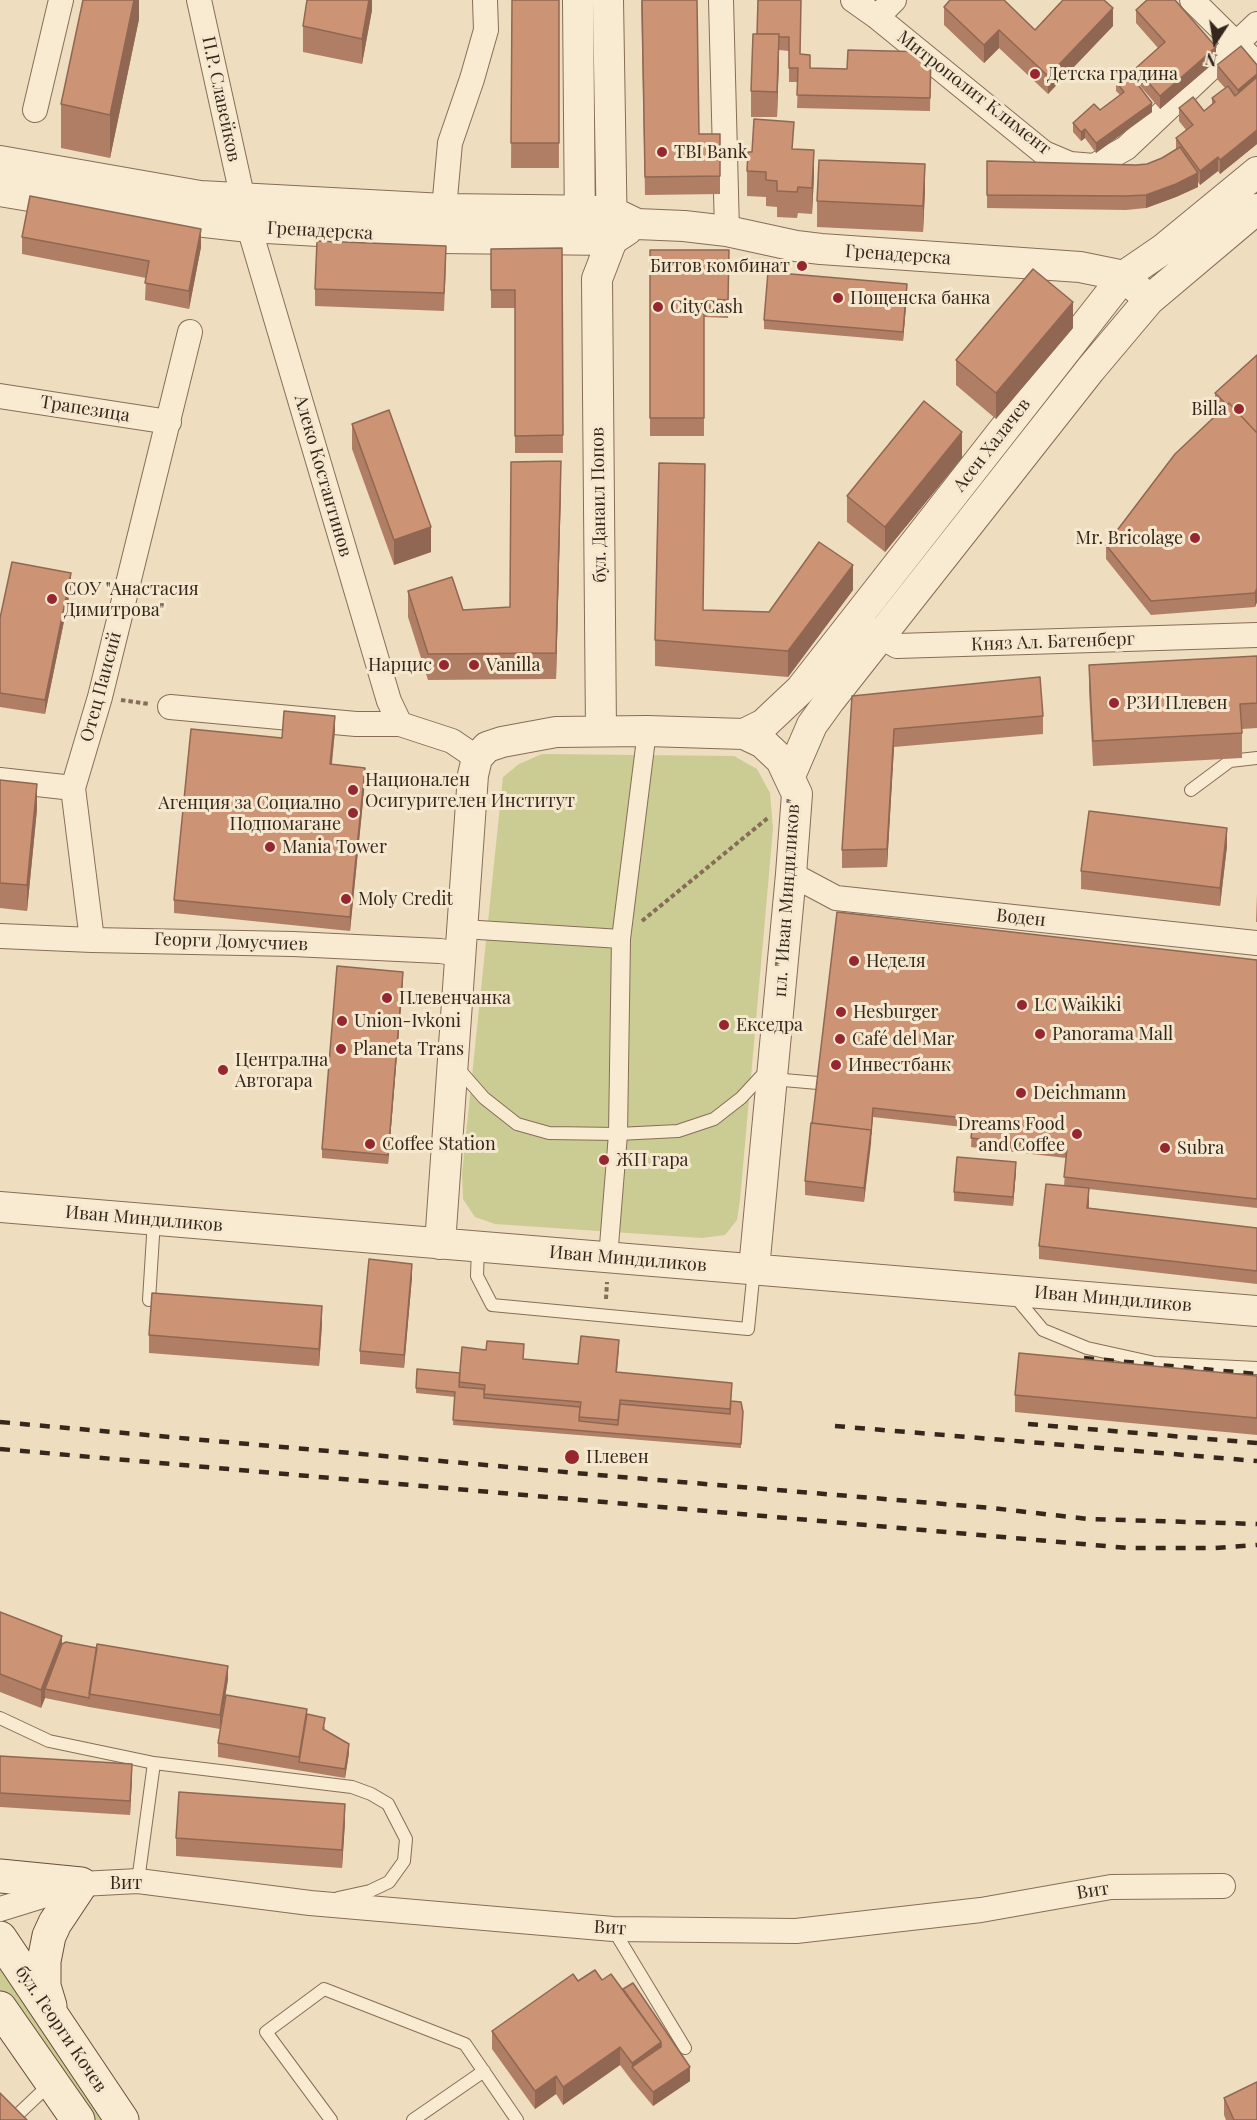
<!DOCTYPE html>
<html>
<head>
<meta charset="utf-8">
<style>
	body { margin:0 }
	#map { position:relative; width:1257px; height:2120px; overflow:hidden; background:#eeddbf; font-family:"Playfair Display",serif }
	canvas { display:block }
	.north { position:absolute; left:1185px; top:12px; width:60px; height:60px; -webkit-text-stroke:4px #f5e8cf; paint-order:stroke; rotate:192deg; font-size:16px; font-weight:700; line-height:24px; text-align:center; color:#36271c }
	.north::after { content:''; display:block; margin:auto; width:21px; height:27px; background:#36271c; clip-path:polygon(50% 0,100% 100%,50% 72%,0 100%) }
</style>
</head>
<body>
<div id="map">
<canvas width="1257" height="2120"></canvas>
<div class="north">N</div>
</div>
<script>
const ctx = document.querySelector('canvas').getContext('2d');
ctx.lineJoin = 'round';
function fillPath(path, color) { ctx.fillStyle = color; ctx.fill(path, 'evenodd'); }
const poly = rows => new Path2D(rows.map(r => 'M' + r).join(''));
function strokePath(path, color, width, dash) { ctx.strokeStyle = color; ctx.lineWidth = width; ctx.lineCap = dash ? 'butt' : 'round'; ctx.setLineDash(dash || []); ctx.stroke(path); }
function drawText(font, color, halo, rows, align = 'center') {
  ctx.font = font + ' "Playfair Display",serif'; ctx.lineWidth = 6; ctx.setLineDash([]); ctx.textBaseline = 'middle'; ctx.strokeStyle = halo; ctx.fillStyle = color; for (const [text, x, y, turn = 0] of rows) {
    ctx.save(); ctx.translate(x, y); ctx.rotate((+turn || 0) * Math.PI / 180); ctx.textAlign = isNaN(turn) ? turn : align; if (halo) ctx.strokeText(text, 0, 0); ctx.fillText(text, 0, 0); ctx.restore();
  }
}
fillPath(poly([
	[542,754,734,756,757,769,770,793,773,829,740,1200,737,1220,725,1235,702,1238,495,1224,475,1217,463,1199,462,1173,503,777,519,764],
	[0,1966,104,2120,85,2120,0,2000]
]), '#cacc93');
const service = poly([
	[1191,790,1230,761,1257,758],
	[456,1066,484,1098,517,1124,549,1133,618,1134,678,1131,714,1119,741,1098,767,1070],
	[772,1079,818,1083],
	[478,1247,477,1276,492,1305,748,1329,754,1269],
	[1013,1294,1043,1330,1087,1348,1155,1363,1257,1368],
	[149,1300,154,1220],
	[0,1718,49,1741,154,1763,352,1787,371,1794,388,1804,406,1839,404,1861,389,1882,370,1891,338,1898],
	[138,1881,154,1763],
	[613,1929,685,2048],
	[13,2119,51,2083],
	[331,2120,266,2032,324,1989,465,2044,517,2120],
	[413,2120,484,2071]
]);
const pedestrian = poly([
	[463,929,621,939],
	[608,1258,618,1134,621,939,647,731]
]);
const minor = poly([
	[199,0,249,227,389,701,400,724],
	[721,0,727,231],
	[853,0,877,17,1044,153,1070,164,1094,166,1126,148,1257,24],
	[1192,0,1257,64],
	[877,17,894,0],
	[35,110,61,0],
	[444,209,450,143,472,79,486,30,485,0],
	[0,396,169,422],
	[864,627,897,646,1257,635],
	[170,707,356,724,400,724,452,741,477,758],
	[0,780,73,788],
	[791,874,836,898,1257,943],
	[0,936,92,940,293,944,440,951,461,954],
	[92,940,73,788,100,697,190,332],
	[0,1909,81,1884,138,1881,310,1903,613,1929,796,1931,981,1910,1111,1887,1223,1886]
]);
const tertiary = poly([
	[578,0,580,231],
	[0,161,200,196,444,209,610,211,637,224,684,226,727,231,796,246,821,249,1080,267,1124,276,1149,300],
	[0,191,143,215,249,227,442,238,612,240,627,230],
	[601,731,597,279,612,240,608,0],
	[744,734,764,724,800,690,1124,276,1162,250,1257,172],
	[790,776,812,725,830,700,1090,370,1149,300,1257,209],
	[0,1207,1257,1311],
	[440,1244,473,775,477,758,487,747,502,742,556,732,647,731,744,734,763,743,781,760,797,794,791,874,754,1269]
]);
const secondary = poly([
	[0,1876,81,1884],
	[0,1938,122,2120],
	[50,2006,44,1986,44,1961,49,1936,55,1923,81,1884],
	[0,2008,78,2120]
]);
strokePath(service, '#876d57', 14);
strokePath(pedestrian, '#876d57', 20);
strokePath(minor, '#876d57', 26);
strokePath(tertiary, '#876d57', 32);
strokePath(secondary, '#694e3b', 35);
strokePath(poly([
	[121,700,149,704],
	[642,921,769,817],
	[606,1299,607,1282]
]), '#876d57', 4, [4.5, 3]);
strokePath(service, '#f9ebd2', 12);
strokePath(pedestrian, '#f9ebd2', 18);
strokePath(minor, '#f9ebd2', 24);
strokePath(tertiary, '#f9ebd2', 30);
strokePath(secondary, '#f9ebd2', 33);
strokePath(poly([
	[1084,1358,1257,1374],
	[0,1422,610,1476,992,1508,1088,1519,1257,1524],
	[1028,1424,1257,1443],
	[835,1426,1257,1461],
	[0,1449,1128,1548,1215,1548,1257,1545]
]), '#36271c', 4.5, [10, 10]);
fillPath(poly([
	[139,0,139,19,110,158,61,148,61,104],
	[372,0,372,10,362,64,303,52,303,26],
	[512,0,559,0,559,168,511,168],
	[641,0,699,134,720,134,720,194,645,195],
	[801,0,800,54,810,68,847,69,931,52,930,111,797,108,798,82,789,82,789,51,779,50,777,117,751,117,751,91,757,34],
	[944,7,1035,30,1113,26,1048,94,999,48,984,63,944,25],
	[1136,10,1216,61,1160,109,1136,81,1136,68,1158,48,1136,23],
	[1217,65,1257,65,1257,144,1220,174,1218,171,1200,185,1198,182,1198,187,1176,197,1146,208,1126,210,987,208,987,161,1136,165,1147,164,1162,158,1176,150,1176,138,1186,130,1179,121,1179,108,1204,111,1212,105,1212,98,1225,88,1217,79],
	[1116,82,1152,112,1096,153,1085,138,1081,141,1073,132,1073,123,1100,110,1120,95,1116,91],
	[794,149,814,176,812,214,798,213,797,218,777,217,777,207,766,206,766,197,747,196,747,171,752,152],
	[925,190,923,232,817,227,817,201],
	[22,237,201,247,189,309,145,300,146,278,22,254],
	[562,248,563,453,515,453,515,308,491,308,491,249],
	[650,250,729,250,728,318,704,317,704,436,650,436],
	[446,264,444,311,315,306,315,289],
	[907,294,903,341,764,329,764,320],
	[1073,328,996,419,956,385,956,360],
	[1257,355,1257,602,1255,607,1151,615,1106,559,1106,545,1222,409,1215,402,1215,393],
	[352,424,431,552,394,565,352,449],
	[962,458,885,552,847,522,847,496],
	[561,486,556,679,428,680,408,617,408,591,463,610,510,607],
	[71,587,45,714,0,707,0,618],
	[853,590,788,677,655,666,655,640,704,610,769,612],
	[1257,656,1257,728,1242,729,1242,758,1093,766,1089,691,1089,665],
	[852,696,1043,716,1043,734,894,747,887,867,842,868,842,850],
	[335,730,332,764,365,781,350,931,174,913,174,900,282,738],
	[0,780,37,809,27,911,0,908],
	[1227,846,1220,906,1081,889,1081,871],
	[1257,894,1257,922,1256,922],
	[1257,960,1257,1208,1089,1189,1089,1208,1257,1228,1257,1284,1039,1259,1039,1246,1064,1186,1066,1158,971,1147,972,1128,873,1117,864,1202,805,1195,805,1181,811,1123],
	[403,981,388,1164,322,1158,322,1149],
	[1016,1171,1013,1206,954,1201,954,1192],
	[412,1277,404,1368,360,1364,360,1351],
	[322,1324,319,1366,149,1353,149,1335],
	[619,1349,617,1372,732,1392,731,1401,741,1402,741,1448,453,1425,455,1397,416,1393,416,1388,460,1373,524,1359,578,1364],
	[1257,1376,1257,1435,1015,1412,1015,1395],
	[0,1612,62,1644,228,1679,220,1729,89,1707,45,1698,41,1708,0,1692],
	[307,1714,325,1727,324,1730,349,1753,345,1778,218,1757,218,1743],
	[0,1756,132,1777,130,1815,0,1807],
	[345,1822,342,1868,176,1856,176,1838],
	[602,1980,690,2081,653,2106,632,2081,620,2065,563,2105,556,2094,535,2109,492,2049,492,2031,578,1981],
	[1224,2098,1257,2120,1226,2120,1224,2115]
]), '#b07e65');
fillPath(poly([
	[134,0,139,0,139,19,110,158,110,115],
	[369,0,372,0,372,10,362,64,362,39],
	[1113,8,1113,26,1048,94,1048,76],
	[999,30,999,48,984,63,984,45],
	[779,34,779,60,777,117,777,92],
	[1216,47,1216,61,1160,109,1160,96],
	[1257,74,1257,87,1238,103,1238,90],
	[1152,103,1152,112,1096,153,1096,143],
	[1085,129,1085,138,1081,141,1081,132],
	[1257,130,1257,144,1220,174,1220,160],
	[814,150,814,176,812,214,812,188],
	[1218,157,1218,171,1200,185,1200,171],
	[925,164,925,190,923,232,923,206],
	[1198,173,1198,187,1176,197,1146,208,1146,195],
	[201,229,201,247,189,309,189,291],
	[907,284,907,294,903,341,903,332],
	[1073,302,1073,328,996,419,996,393],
	[962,432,962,458,885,552,885,527],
	[561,461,561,486,556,679,556,653],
	[431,527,431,552,394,565,394,540],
	[853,565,853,590,788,677,788,651],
	[71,573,71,587,45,714,45,700],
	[1257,588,1257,602,1255,607,1255,593],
	[335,716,335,730,330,778,330,764],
	[894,729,894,747,887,867,887,849],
	[365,768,365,781,350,931,350,917],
	[37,784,37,809,27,911,27,885],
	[1227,828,1227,846,1220,906,1220,888],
	[403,972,403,981,388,1164,388,1155],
	[873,1108,871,1144,864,1202,864,1188],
	[1016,1162,1016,1171,1013,1206,1013,1197],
	[1089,1188,1089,1202,1087,1222,1087,1208],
	[412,1264,412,1277,404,1368,404,1355],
	[322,1306,322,1324,319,1366,319,1349],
	[62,1636,62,1653,45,1689,45,1698,41,1708,41,1690],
	[228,1666,228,1679,220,1729,220,1715],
	[349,1744,349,1753,345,1778,345,1769],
	[132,1764,132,1777,130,1815,130,1801],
	[345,1804,345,1822,342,1868,342,1850],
	[661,2042,661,2060,632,2067,632,2063],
	[620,2047,620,2065,563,2105,563,2087],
	[690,2067,690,2081,653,2106,653,2092],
	[556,2076,556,2094,535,2109,535,2091]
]), '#906752');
const building = poly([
	[83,0,134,0,110,115,61,104,83,0],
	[307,0,369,0,362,39,303,26,307,0],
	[512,0,559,0,559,143,511,143,512,0],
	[642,0,697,0,699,134,720,134,720,176,645,177,642,0],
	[758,0,801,0,800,54,810,55,810,68,847,69,848,50,931,52,930,98,797,95,798,68,789,68,789,37,779,37,779,34,757,34,758,0],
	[950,0,1004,0,1035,30,1063,0,1104,0,1113,8,1048,76,999,30,984,45,944,7,950,0],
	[1147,0,1175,0,1216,47,1160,96,1136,68,1165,42,1136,10,1147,0],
	[753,34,779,34,777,92,751,91,753,34],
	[1241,46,1257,65,1257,74,1238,90,1217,65,1241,46],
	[1129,73,1152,103,1096,143,1085,129,1081,132,1073,123,1094,104,1100,110,1124,92,1116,82,1129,73],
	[1257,77,1257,130,1220,160,1218,157,1200,171,1176,138,1193,125,1179,108,1193,97,1204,111,1215,102,1212,98,1228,86,1235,96,1257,77],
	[754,119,794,122,792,149,814,150,812,188,798,187,797,192,777,191,777,181,766,180,766,172,747,171,748,152,752,152,754,119],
	[1180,147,1198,173,1176,184,1146,195,1126,196,987,195,987,161,1136,165,1147,164,1162,158,1180,147],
	[819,160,925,164,923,206,817,201,819,160],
	[30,196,201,229,189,291,145,283,149,261,22,237,30,196],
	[317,241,446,246,444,293,315,289,317,241],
	[562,248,563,435,515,436,515,290,491,290,491,249,562,248],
	[650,250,729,250,728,300,704,299,704,418,650,418,650,250],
	[1033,269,1073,302,996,393,956,360,1033,269],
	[768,272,907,284,903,332,764,320,768,272],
	[1257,355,1257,433,1229,403,1227,405,1215,393,1257,355],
	[924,401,962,432,885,527,847,496,924,401],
	[1229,403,1257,433,1257,588,1255,593,1151,601,1106,545,1175,454,1229,403],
	[389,410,431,527,394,540,352,424,389,410],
	[561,461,556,653,428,654,408,591,452,577,463,610,510,607,511,462,561,461],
	[659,463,705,464,703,610,769,612,819,542,853,565,788,651,655,640,659,463],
	[12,562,71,573,45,700,0,693,0,618,12,562],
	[1257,656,1257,703,1240,704,1242,733,1093,741,1089,665,1257,656],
	[1040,677,1043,716,894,729,887,849,842,850,852,696,1040,677],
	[284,711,335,716,330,764,365,768,350,917,174,900,191,729,282,738,284,711],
	[0,780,37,784,27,885,0,883,0,780],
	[1089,811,1227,828,1220,888,1081,871,1089,811],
	[837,912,1257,960,1257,1199,1064,1177,1067,1149,971,1138,973,1119,873,1108,871,1134,871,1130,812,1123,837,912],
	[337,966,403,972,388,1155,322,1149,337,966],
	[811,1123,871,1130,864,1188,805,1181,811,1123],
	[957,1157,1016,1162,1013,1197,954,1192,957,1157],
	[1046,1184,1089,1188,1087,1208,1257,1228,1257,1271,1039,1246,1046,1184],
	[369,1259,412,1264,404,1355,360,1351,369,1259],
	[152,1293,322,1306,319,1349,149,1335,152,1293],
	[581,1336,619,1340,616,1372,732,1383,730,1409,620,1400,618,1420,579,1417,581,1402,484,1394,485,1385,459,1382,462,1347,486,1350,487,1341,524,1344,523,1359,578,1364,581,1336],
	[1019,1353,1257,1376,1257,1418,1015,1395,1019,1353],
	[417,1369,460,1373,459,1387,484,1389,484,1398,580,1407,579,1421,618,1425,620,1404,730,1414,731,1401,741,1402,743,1412,741,1444,453,1420,455,1392,416,1388,417,1369],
	[0,1612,62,1636,41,1690,0,1674,0,1612],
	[66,1642,97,1648,89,1698,45,1689,62,1644,66,1642],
	[97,1644,228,1666,220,1715,89,1694,97,1644],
	[226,1695,307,1709,299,1757,218,1743,226,1695],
	[307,1714,325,1718,323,1729,349,1744,345,1769,299,1762,307,1714],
	[0,1756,132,1764,130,1801,0,1793,0,1756],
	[179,1792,345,1804,342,1850,176,1838,179,1792],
	[595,1970,602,1980,611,1974,661,2042,632,2063,620,2047,563,2087,556,2076,535,2091,492,2031,573,1974,578,1981,595,1970],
	[633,1983,690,2067,653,2092,632,2067,661,2047,661,2042,623,1989,633,1983],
	[1257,2082,1257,2120,1234,2120,1224,2098,1257,2082],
	[0,2093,27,2120,0,2120,0,2093]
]);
fillPath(building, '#cd9375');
strokePath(building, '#906752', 1.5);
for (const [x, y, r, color] of [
	[1035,74,6,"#962730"],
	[662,152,6,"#962730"],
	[802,266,6,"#962730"],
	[838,298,6,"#962730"],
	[658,307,6,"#962730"],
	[1239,409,6,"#962730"],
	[1195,538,6,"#962730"],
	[52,599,6,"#962730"],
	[444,665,6,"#962730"],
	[474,665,6,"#962730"],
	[1114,703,6,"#962730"],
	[353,790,6,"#962730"],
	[353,813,6,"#962730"],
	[270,847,6,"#962730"],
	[346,899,6,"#962730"],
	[854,961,6,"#962730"],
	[387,998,6,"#962730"],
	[1022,1005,6,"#962730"],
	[841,1012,6,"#962730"],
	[342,1021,6,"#962730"],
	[724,1025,6,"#962730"],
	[1040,1034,6,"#962730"],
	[840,1039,6,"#962730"],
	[341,1049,6,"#962730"],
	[836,1065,6,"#962730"],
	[223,1070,6,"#962730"],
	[1021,1093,6,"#962730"],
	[1077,1134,6,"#962730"],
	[370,1144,6,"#962730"],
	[1165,1148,6,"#962730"],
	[604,1160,6,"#962730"],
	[572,1457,8,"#962730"]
]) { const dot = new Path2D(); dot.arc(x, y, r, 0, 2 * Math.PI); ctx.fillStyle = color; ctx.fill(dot); strokePath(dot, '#f5e8cf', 2); }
drawText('18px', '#36271c', '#f5e8cf', [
	["Детска градина",1047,74],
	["TBI Bank",674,152],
	["Битов комбинат",790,266,"right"],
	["Пощенска банка",850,298],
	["CityCash",670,307],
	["Billa",1227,409,"right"],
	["Mr. Bricolage",1183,538,"right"],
	["СОУ \"Анастасия",64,589],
	["Димитрова\"",64,610],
	["Нарцис",432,665,"right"],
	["Vanilla",486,665],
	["РЗИ Плевен",1126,703],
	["Национален",365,780],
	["Осигурителен Институт",365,801],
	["Агенция за Социално",341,803,"right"],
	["Подпомагане",341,824,"right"],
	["Mania Tower",282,847],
	["Moly Credit",358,899],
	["Неделя",866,961],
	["Плевенчанка",399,998],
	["LC Waikiki",1034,1005],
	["Hesburger",853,1012],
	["Union-Ivkoni",354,1021],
	["Екседра",736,1025],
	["Panorama Mall",1052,1034],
	["Café del Mar",852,1039],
	["Planeta Trans",353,1049],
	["Централна",235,1060],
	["Автогара",235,1081],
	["Инвестбанк",848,1065],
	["Deichmann",1033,1093],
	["Dreams Food",1065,1124,"right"],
	["and Coffee",1065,1145,"right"],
	["Coffee Station",382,1144],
	["Subra",1177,1148],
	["ЖП гара",616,1160],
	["Плевен",586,1457]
], 'left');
drawText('18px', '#36271c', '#f5e8cf', [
	["Митрополит Климент",974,93,38],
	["П.Р. Славейков",221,99,78],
	["Гренадерска",320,231,3],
	["Гренадерска",898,255,4],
	["Трапезица",85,409,9],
	["Асен Халачев",992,445,-52],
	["Алеко Костантинов",323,476,74],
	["бул. Данаил Попов",599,505,-91],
	["Княз Ал. Батенберг",1053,642,-2],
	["Отец Паисий",101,687,-75],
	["пл. \"Иван Миндиликов\"",787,898,-86],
	["Воден",1021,918,6],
	["Георги Домусчиев",231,942,2],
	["Иван Миндиликов",144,1219,5],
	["Иван Миндиликов",628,1259,5],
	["Иван Миндиликов",1113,1299,5],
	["Вит",126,1883],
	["Вит",1093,1891,-9],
	["Вит",610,1928,3],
	["бул. Георги Кочев",61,2029,56]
]);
</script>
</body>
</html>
